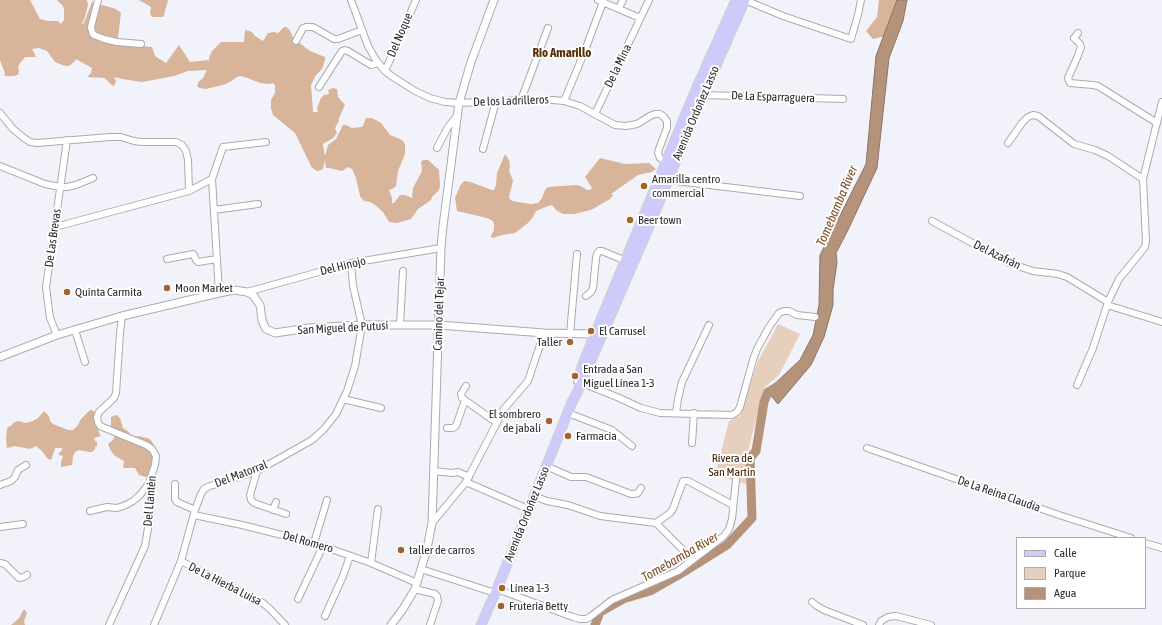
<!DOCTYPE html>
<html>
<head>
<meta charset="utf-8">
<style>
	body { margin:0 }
	#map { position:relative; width:1162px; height:625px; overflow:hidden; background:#f2f2fa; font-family:"Asap Condensed",sans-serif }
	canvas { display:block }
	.legend { position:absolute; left:1016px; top:537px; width:130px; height:72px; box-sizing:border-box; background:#fff; border:1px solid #ababac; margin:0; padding:5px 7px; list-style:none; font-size:12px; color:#2c2c2f }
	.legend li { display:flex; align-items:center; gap:8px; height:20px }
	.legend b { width:20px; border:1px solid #ababac }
</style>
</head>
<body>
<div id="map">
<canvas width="1162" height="625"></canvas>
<ul class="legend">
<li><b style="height:5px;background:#cecbfa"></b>Calle</li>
<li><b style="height:11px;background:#e7cfbe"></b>Parque</li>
<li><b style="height:11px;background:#b5937a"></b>Agua</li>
</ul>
</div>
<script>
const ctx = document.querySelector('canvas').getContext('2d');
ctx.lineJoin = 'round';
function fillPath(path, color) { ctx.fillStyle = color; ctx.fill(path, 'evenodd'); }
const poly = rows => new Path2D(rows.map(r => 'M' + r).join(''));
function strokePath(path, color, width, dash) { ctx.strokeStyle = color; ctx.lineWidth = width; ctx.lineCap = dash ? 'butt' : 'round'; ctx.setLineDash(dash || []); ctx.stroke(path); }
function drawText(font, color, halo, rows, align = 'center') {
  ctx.font = font + ' "Asap Condensed",sans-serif'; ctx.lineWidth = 4; ctx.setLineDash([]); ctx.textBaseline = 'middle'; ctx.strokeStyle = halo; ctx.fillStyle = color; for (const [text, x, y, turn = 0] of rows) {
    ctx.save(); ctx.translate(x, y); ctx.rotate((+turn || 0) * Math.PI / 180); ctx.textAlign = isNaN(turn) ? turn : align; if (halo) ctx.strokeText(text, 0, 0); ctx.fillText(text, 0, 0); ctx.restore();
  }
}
fillPath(poly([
	[778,324,800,334,779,375,765,387,746,458,746,484,715,475,729,421,740,416,757,363]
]), '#e7cfbe');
fillPath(poly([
	[0,0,30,0,40,19,48,21,58,21,61,24,64,20,64,10,63,6,57,0,87,0,88,5,84,20,82,23,83,25,92,2,116,9,121,13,118,38,124,46,142,46,152,47,155,56,166,63,179,45,190,62,209,60,209,58,212,51,221,42,244,42,245,30,252,32,255,36,263,41,268,33,274,32,278,33,284,27,286,27,289,29,294,39,310,51,325,57,325,60,322,69,316,75,311,85,313,112,318,112,317,108,321,98,324,95,329,94,328,90,333,88,337,89,338,97,345,105,339,118,339,121,336,126,335,129,337,133,333,138,323,144,323,146,325,156,328,145,336,139,343,125,346,125,352,128,361,127,363,126,366,118,372,118,381,123,390,135,402,140,405,144,405,154,398,171,396,186,394,188,389,190,392,198,392,203,394,203,400,195,405,195,412,198,413,188,422,171,421,162,423,160,428,160,439,170,440,186,439,190,432,197,431,200,418,209,411,219,397,223,389,222,383,212,375,205,370,202,364,201,360,196,356,178,352,169,348,167,342,171,329,168,326,168,325,160,323,169,318,171,315,170,312,167,312,168,295,133,273,115,271,108,271,100,275,93,275,85,273,83,270,84,260,83,245,77,240,76,235,78,233,80,226,84,206,89,200,88,198,87,197,85,199,82,197,83,203,78,207,70,188,71,174,76,142,82,122,79,114,77,116,81,114,86,110,84,108,81,104,78,87,77,91,73,92,68,76,59,75,61,69,66,66,66,62,65,55,62,47,51,39,48,32,49,36,57,25,57,18,66,19,71,18,75,13,76,7,76,4,75,5,73,0,60],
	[139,0,168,0,164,15,163,17,152,17,150,13,151,7],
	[879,0,900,0,886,36,873,39,866,31,877,17],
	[505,154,509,160,510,166,509,170,513,181,509,197,510,199,512,201,531,204,538,203,542,198,545,190,548,187,576,185,581,186,587,190,590,190,592,188,585,177,600,158,625,164,649,163,656,169,652,172,638,175,611,194,613,195,610,199,591,210,574,214,563,214,556,210,552,205,548,206,536,211,533,217,528,223,515,233,502,235,493,238,491,237,491,236,494,230,494,224,493,221,487,218,457,211,455,198,460,186,464,181,470,182,492,190,494,190,496,185,497,173],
	[90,410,92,410,96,414,95,421,100,435,101,436,94,438,95,441,97,442,97,448,96,445,95,449,92,452,89,452,79,450,75,452,73,456,72,465,61,467,61,462,63,456,59,455,59,453,62,450,62,448,55,448,54,452,51,460,48,459,42,451,36,446,30,449,15,446,7,448,6,439,7,429,8,427,11,426,13,423,18,421,26,423,33,421,38,418,44,411,49,416,50,421,53,424,68,430,73,430,78,425,81,419],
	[117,415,120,418,123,428,129,432,130,436,134,437,139,436,150,439,154,445,155,450,154,461,149,476,146,477,139,475,135,468,125,468,123,467,124,461,115,456,111,451,108,444,113,440,115,435,115,432,111,427,111,417,113,416],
	[24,609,27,613,24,621,25,625,11,625,19,618]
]), '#d7b49a');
const water = poly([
	[897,0,907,0,903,21,889,58,877,168,848,230,836,253,837,262,833,290,833,305,824,337,811,365,778,404,767,391,800,360,813,335,819,305,820,255,866,164,876,56,897,0]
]);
fillPath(water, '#b5937a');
strokePath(water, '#8c7464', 1);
strokePath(poly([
	[595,625,600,612,623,599,650,591,687,570,727,545,752,518,750,458,756,451,764,402,768,392,778,386]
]), '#b5937a', 9);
const minor = poly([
	[98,0,91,27,92,32,94,35,104,39,117,42,141,44],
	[351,0,368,46,376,60,385,71,393,77,415,91,430,98,445,102,459,103,521,100,553,100,564,101,580,106,615,125,626,126,637,124,650,116,655,114,660,114,664,117,667,121,667,128,659,149,658,153,660,158,667,162],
	[598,0,640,18],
	[745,0,783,16,851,39,858,15,861,0],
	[619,8,623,0],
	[1078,33,1074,38,1080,44,1081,47,1077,58,1068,78,1069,81,1070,83,1093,85,1098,86,1157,123],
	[296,41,303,28,306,27,313,27,334,39,338,39,362,30],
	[385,71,416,0],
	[319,87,342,51,345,50,348,51,371,65,378,63],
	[703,95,843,99],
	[521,100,548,28],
	[564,101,584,53,603,2],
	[0,113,13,129,24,138,30,142,37,143,110,137,121,137,134,141,142,142,176,142,182,145,186,151,188,160,189,191,212,179],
	[595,114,649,0],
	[1008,143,1022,123,1028,117,1033,115,1038,116,1074,144,1095,150,1108,156,1143,179],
	[437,148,448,127,457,116],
	[483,149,496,101],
	[0,166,45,184,60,187,67,187,76,185,93,178],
	[668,180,800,196],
	[214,210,258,204],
	[932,221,1009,263,1033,271,1058,274,1067,277,1108,302],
	[55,227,189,191],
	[167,259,193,254,194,255,196,260,198,262,217,259],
	[247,292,351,263,441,248],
	[219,293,212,179,223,147,266,142],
	[586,296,591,292,593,288,596,258,597,254,599,251,602,251,626,261],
	[1107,305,1162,322],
	[400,325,403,271],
	[75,330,85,362],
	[570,334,577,254],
	[57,335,50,318,46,287,67,140],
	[577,381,617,397,641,408,660,413,732,415,737,412,740,407,753,360,757,349,769,327,779,313,784,311,789,311,797,315,815,317],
	[1077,385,1093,348,1108,302,1119,279,1145,247,1146,241,1143,179,1162,102],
	[466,386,461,394,462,398,497,423],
	[343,399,381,408],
	[568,413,612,430,632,446],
	[676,413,678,399,682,382,709,325],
	[447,428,453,428,456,426,465,400],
	[692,443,694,413],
	[867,448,1059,515,1131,538],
	[546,466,571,477,586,477,631,494,634,494,638,493,641,488],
	[257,471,250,495,251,500,254,503,286,514],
	[434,471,452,473,458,472,469,477],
	[466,482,528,509],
	[175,484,175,499,177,502,195,510],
	[0,485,11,481,15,477,18,470,26,465],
	[534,496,547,501,568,505,600,516,656,523],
	[273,510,276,502],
	[90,511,107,507,117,508,126,505,133,501,140,495,150,482],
	[194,515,242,525,314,543,371,563,417,583],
	[432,523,466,482,504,409,528,381,544,333],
	[0,527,23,524],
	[314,543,327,500],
	[1145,543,1162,548],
	[693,560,656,523,670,513,673,509,683,481,688,481,733,505],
	[181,561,263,603,270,609,285,625],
	[0,563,5,564,19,578,24,577,27,575],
	[371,563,378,509],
	[421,569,495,593],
	[415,589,435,594,437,596,438,601,430,625],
	[497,589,573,617,580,619,586,619,590,617,612,600,678,571,724,536,729,529,732,519,736,480],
	[298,599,323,546],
	[812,602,817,606,824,610,863,625],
	[325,616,343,576,350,556],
	[109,625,145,546,151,510,150,480,155,465,156,456,152,449,146,445,100,426,98,422,97,417,99,412,114,398,116,393,120,333,122,316],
	[154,625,181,561,195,510,201,494,204,489,210,486,257,471,312,440,324,429,336,414,347,391,355,366,362,325,353,286,351,263],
	[879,625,881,621,888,617,896,616,931,625]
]);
const tertiary = poly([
	[0,357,57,335,122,316,219,293,234,290,247,292,253,295,260,305,262,320,264,325,266,329,275,333,308,328,362,325,439,325,544,333,595,334,599,335],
	[391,625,403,609,415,589,427,549,432,523,441,248,443,226,459,103,471,62,494,0]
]);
const primary = poly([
	[581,369,595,334,694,94,736,0],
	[481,625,497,589,572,402,576,395,648,229,703,95,745,0]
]);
strokePath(minor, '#aaaab1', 8);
strokePath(tertiary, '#aaaab1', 9);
strokePath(primary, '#d1d1d1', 11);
strokePath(minor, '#fff', 6);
strokePath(tertiary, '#fff', 7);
strokePath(primary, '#cecbfa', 9);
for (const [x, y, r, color] of [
	[644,186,4,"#a3632c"],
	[630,220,4,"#a3632c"],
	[167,288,4,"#a3632c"],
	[67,292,4,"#a3632c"],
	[591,331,4,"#a3632c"],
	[570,342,4,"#a3632c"],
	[575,376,4,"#a3632c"],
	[549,421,4,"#a3632c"],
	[568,436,4,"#a3632c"],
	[401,550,4,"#a3632c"],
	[502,588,4,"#a3632c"],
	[501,606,4,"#a3632c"]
]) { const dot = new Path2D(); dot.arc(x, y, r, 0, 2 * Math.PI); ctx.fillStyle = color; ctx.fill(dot); strokePath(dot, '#fff', 1.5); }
drawText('12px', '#2c2c2f', '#fff', [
	["Del Noque",400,35,-67],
	["De la Mina",618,66,-64],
	["De La Esparraguera",773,97,2],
	["De los Ladrilleros",511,101,-2],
	["Avenida Ordoñez Lasso",696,113,-67],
	["De Las Brevas",53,238,-82],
	["Del Azafrán",997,255,26],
	["Del Hinojo",343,266,-14],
	["Camino del Tejar",439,314,-88],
	["San Miguel de Putusí",343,328,-3],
	["Del Matorral",241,474,-21],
	["De La Reina Claudia",999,494,19],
	["Del Llantén",150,501,-85],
	["Avenida Ordoñez Lasso",527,514,-68],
	["Del Romero",308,542,16],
	["De La Hierba Luisa",225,584,27]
]);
drawText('12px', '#2c2c2f', '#fff', [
	["Amarilla centro",652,179],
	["commercial",652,193],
	["Beer town",638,220],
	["Moon Market",175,288],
	["Quinta Carmita",75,292],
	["El Carrusel",599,331],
	["Taller",562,342,"right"],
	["Entrada a San",583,369],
	["Miguel Línea 1-3",583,383],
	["El sombrero",541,414,"right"],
	["de jabalí",541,428,"right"],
	["Farmacia",576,436],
	["taller de carros",409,550],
	["Línea 1-3",510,588],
	["Frutería Betty",509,606]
], 'left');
drawText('12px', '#422001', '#fff', [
	["Rivera de",732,458],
	["San Martin",732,472]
]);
drawText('bold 13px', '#5b3006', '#fff', [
	["Rio Amarillo",562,53]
]);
drawText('italic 13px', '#784921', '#fff', [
	["Tomebamba River",837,206,-67],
	["Tomebamba River",680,557,-30]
]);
</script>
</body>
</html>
